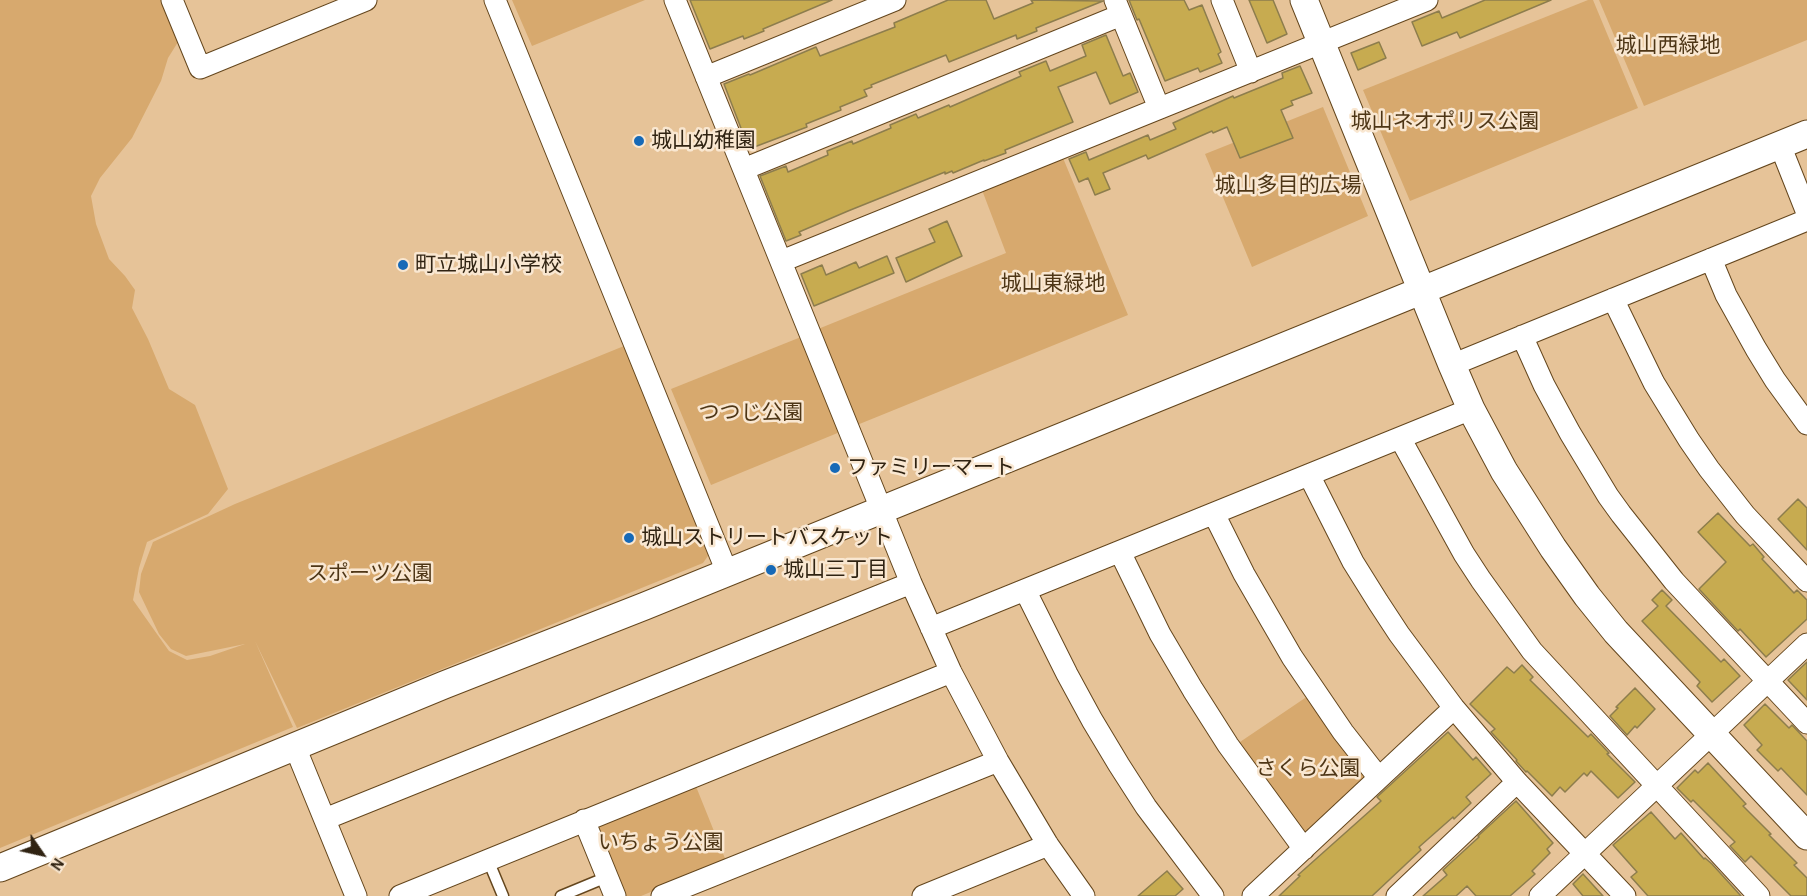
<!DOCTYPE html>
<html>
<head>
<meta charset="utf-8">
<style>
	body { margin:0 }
	#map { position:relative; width:1807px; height:896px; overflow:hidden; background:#e6c398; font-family:"Alegreya Sans",sans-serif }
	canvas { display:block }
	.north { position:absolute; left:12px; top:824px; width:60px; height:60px; -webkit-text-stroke:4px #f9e7d1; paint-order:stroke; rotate:124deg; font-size:16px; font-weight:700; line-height:24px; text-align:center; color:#302312 }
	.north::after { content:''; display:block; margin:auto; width:21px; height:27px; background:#302312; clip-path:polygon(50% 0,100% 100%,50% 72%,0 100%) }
</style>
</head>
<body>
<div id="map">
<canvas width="1807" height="896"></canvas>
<div class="north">N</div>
</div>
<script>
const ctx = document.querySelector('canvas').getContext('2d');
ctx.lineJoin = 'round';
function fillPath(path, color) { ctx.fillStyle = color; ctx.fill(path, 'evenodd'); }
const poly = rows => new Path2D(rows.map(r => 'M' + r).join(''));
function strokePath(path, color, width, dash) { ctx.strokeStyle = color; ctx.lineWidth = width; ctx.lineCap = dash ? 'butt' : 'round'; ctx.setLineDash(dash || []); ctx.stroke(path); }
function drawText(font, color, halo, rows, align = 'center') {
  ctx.font = font + ' "Alegreya Sans","Noto Sans JP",sans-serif'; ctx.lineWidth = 5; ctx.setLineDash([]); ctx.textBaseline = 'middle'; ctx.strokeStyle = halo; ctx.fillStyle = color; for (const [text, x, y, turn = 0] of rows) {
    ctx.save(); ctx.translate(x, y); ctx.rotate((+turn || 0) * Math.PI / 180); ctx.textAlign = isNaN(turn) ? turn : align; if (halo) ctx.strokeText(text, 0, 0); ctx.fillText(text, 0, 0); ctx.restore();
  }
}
fillPath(poly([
	[0,0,161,0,178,42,168,58,161,81,132,138,100,178,91,196,96,224,109,259,125,276,135,290,132,308,148,339,169,389,195,405,228,489,208,514,147,542,139,568,133,600,169,651,187,660,210,656,245,644,186,656,171,649,159,634,139,592,141,574,153,542,235,504,624,346,710,553,703,563,297,728,255,641,293,727,0,848],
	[512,0,645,0,532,46],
	[1588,0,1593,0,1638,108,1410,201,1363,90],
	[1599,0,1807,0,1807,40,1644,106],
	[1323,107,1368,216,1252,267,1205,154],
	[1063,158,1128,315,857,425,818,329,1006,253,982,190],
	[801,337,840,432,711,485,671,389],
	[1308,696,1366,777,1305,834,1237,744],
	[695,784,726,861,641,896,624,896,598,826]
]), '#d7a96e');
const building = poly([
	[690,0,832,0,763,29,764,31,744,39,743,36,710,49,690,0],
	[948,0,986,0,994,19,1033,3,1031,0,1103,1,1036,28,1037,31,1017,39,1016,35,949,62,946,55,871,85,872,87,864,90,867,96,840,107,841,110,806,124,807,127,749,149,724,84,749,74,750,75,816,47,820,56,895,27,894,23,948,0],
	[1129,0,1184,0,1189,10,1202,5,1221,52,1218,54,1222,63,1200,72,1198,68,1165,81,1139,19,1137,20,1129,0],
	[1249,0,1273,0,1287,34,1267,43,1249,0],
	[1485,0,1551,0,1460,38,1457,32,1422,46,1412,22,1439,11,1442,18,1485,0],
	[1106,35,1123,76,1130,73,1138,92,1110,104,1096,72,1058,87,1073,122,1005,150,1006,153,984,161,984,160,953,173,952,171,945,174,945,172,848,211,799,232,801,235,786,241,760,176,786,166,788,172,828,155,827,151,852,141,853,144,891,128,890,125,916,114,918,118,949,105,950,107,1021,76,1019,72,1046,61,1050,71,1086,56,1082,45,1106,35],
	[1379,42,1386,58,1358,70,1351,53,1379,42],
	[1300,66,1312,93,1291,101,1293,105,1281,110,1293,138,1240,158,1227,127,1213,133,1212,131,1148,159,1146,155,1103,173,1110,189,1095,195,1088,178,1079,182,1069,159,1086,152,1089,160,1148,135,1150,140,1176,129,1173,123,1233,96,1234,98,1283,78,1282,73,1300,66],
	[947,221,962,256,906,282,896,258,935,242,929,229,947,221],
	[887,256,894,273,814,306,801,274,822,265,826,275,856,262,859,268,887,256],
	[1798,499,1807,508,1807,550,1778,519,1798,499],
	[1718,513,1750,546,1753,544,1764,557,1762,559,1794,593,1797,590,1807,600,1807,619,1766,657,1740,629,1738,631,1699,589,1726,562,1698,532,1718,513],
	[1662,590,1672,600,1666,606,1721,662,1724,659,1740,676,1712,702,1697,686,1700,682,1642,621,1658,606,1652,600,1662,590],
	[1807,662,1807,700,1788,680,1807,662],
	[1522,665,1533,677,1530,680,1588,737,1591,734,1609,753,1607,754,1635,782,1618,798,1591,771,1587,776,1584,773,1565,792,1560,787,1552,796,1527,771,1526,772,1516,761,1517,760,1491,732,1495,729,1470,704,1507,667,1514,673,1522,665],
	[1635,688,1655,709,1637,728,1635,726,1627,735,1610,716,1618,708,1616,707,1635,688],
	[1765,704,1789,728,1792,725,1807,741,1807,795,1781,768,1778,771,1757,750,1762,745,1744,725,1765,704],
	[1448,732,1473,760,1476,757,1491,774,1466,797,1471,803,1454,819,1453,817,1419,847,1421,850,1372,896,1279,896,1300,876,1298,875,1381,801,1377,797,1448,732],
	[1708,763,1746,804,1743,806,1771,834,1769,835,1797,863,1794,865,1807,878,1807,896,1791,896,1751,856,1745,862,1730,846,1735,842,1693,800,1691,802,1677,788,1695,770,1698,773,1708,763],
	[1516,801,1553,843,1547,849,1550,853,1532,871,1535,874,1510,896,1476,896,1467,886,1456,896,1423,896,1447,875,1443,870,1479,837,1478,836,1516,801],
	[1651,812,1675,839,1681,833,1704,859,1705,858,1712,864,1741,896,1648,896,1631,877,1637,872,1613,845,1651,812],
	[1167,871,1183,889,1175,896,1138,896,1167,871],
	[1583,874,1603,896,1583,896,1573,884,1583,874]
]);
fillPath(building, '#c7ab50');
strokePath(building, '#8d7d4d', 1.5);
const service = poly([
	[488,860,503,896],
	[561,896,607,877]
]);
const minor = poly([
	[172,0,200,68,366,0],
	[495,0,727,572],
	[675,0,911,583,951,672,998,761,1048,845,1084,896],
	[1115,0,1159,108],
	[1222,0,1251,72],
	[706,77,895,0],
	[1780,145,1807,213],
	[744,169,1121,15],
	[1711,259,1726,295,1756,349,1775,380,1807,424],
	[782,261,1427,0],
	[1613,299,1654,383,1689,440,1709,469,1745,515,1807,581],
	[1522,336,1544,385,1570,433,1608,496,1621,514,1674,581,1807,723],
	[1452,365,1807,220],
	[1400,438,1464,554,1481,580,1532,651,1759,896],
	[1309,475,1353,562,1378,602,1399,634,1454,708,1517,782,1625,896],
	[1214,514,1244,574,1292,657,1343,732,1379,778],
	[1120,552,1160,634,1193,690,1228,745,1304,849],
	[1025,590,1067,674,1092,720,1119,765,1146,807,1213,896],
	[931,628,1471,409],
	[295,747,356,896],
	[325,819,911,583],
	[584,820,615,896],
	[400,896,951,672],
	[662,896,998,761],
	[923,896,1048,845],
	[1253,896,1454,708],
	[1397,896,1517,782],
	[1540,896,1807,644]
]);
const tertiary = poly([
	[1304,0,1452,365,1471,409,1504,471,1553,548,1587,596,1616,632,1807,836],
	[0,868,444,685,645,606,1807,134]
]);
strokePath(service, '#64461d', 13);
strokePath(minor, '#64461d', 23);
strokePath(tertiary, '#64461d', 29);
strokePath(service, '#fff', 10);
strokePath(minor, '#fff', 21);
strokePath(tertiary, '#fff', 27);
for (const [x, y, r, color] of [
	[639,141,6,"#1669b7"],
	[403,265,6,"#1669b7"],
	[835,468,6,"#1669b7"],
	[629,538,6,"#1669b7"],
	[771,570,6,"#1669b7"]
]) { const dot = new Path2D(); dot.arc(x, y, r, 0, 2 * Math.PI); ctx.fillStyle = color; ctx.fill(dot); strokePath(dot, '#f9e7d1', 2); }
drawText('21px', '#4e3616', '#f9e7d1', [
	["城山西緑地",1668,46],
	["城山ネオポリス公園",1445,122],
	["城山多目的広場",1288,186],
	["城山東緑地",1053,284],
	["つつじ公園",751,413],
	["スポーツ公園",370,574],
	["さくら公園",1308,769],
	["いちょう公園",661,843]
]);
drawText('21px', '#302312', '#f9e7d1', [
	["城山幼稚園",651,141],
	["町立城山小学校",415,265],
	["ファミリーマート",847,468],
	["城山ストリートバスケット",641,538],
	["城山三丁目",783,570]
], 'left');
</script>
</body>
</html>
